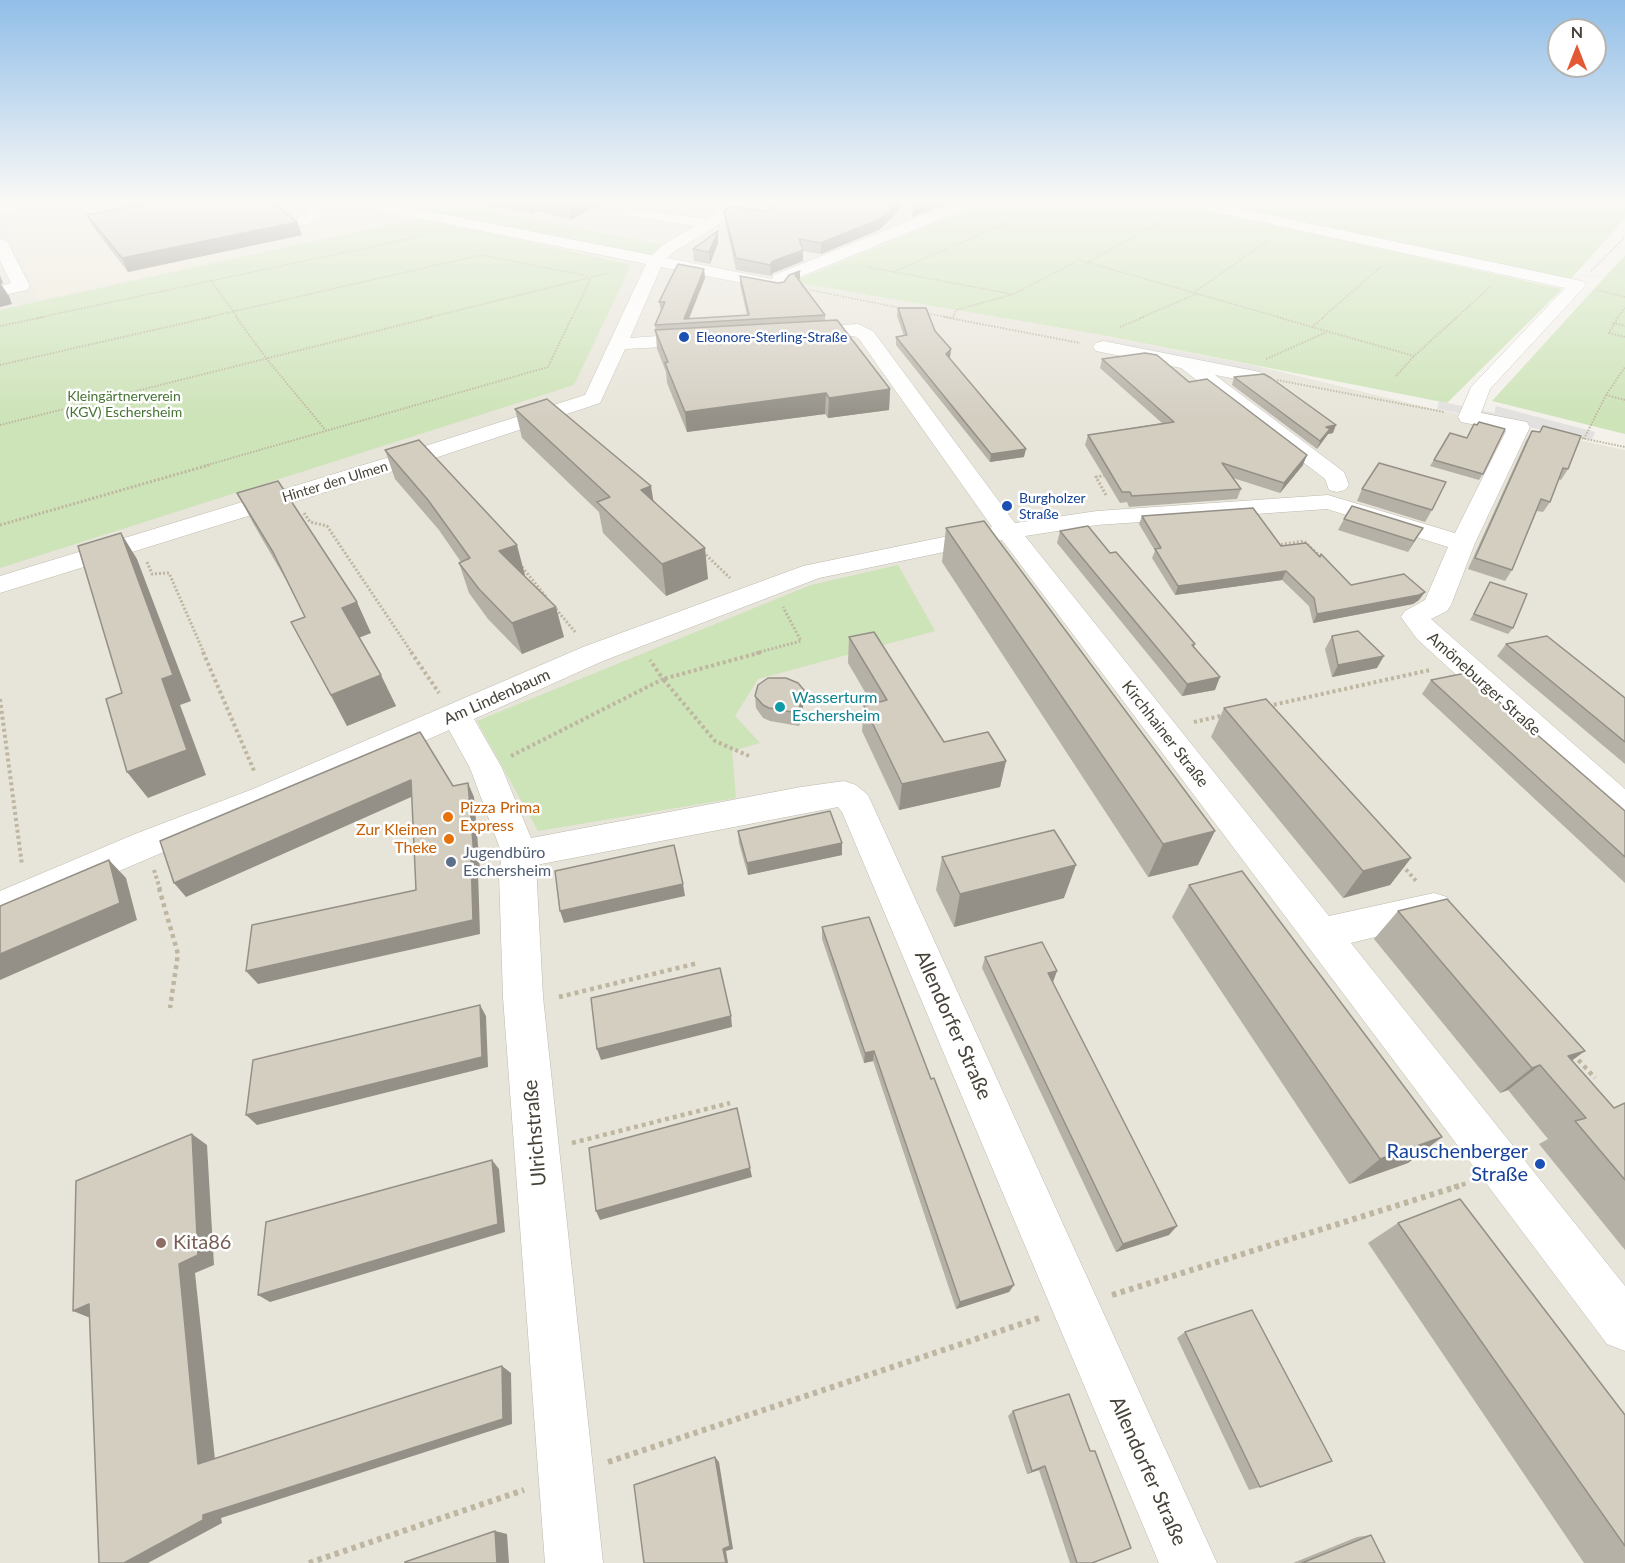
<!DOCTYPE html>
<html>
<head>
<meta charset="utf-8">
<style>
	body { margin:0 }
	#map { position:relative; width:1625px; height:1563px; overflow:hidden; background:#f4f1eb; font-family:Lato,sans-serif }
	canvas { display:block }
	.north { position:absolute; left:1547px; top:18px; width:60px; height:60px; box-sizing:border-box; background:#fff; border:2px solid #b5b4b0; border-radius:50%; rotate:0deg; font-size:16px; font-weight:700; line-height:24px; text-align:center; color:#474339 }
	.north::after { content:''; display:block; margin:auto; width:21px; height:27px; background:#e35933; clip-path:polygon(50% 0,100% 100%,50% 72%,0 100%) }
</style>
</head>
<body>
<div id="map">
<canvas width="1625" height="1563"></canvas>
<div class="north">N</div>
</div>
<script>
const ctx = document.querySelector('canvas').getContext('2d');
ctx.lineJoin = 'round';
function fillPath(path, color) { ctx.fillStyle = color; ctx.fill(path, 'evenodd'); }
const poly = rows => new Path2D(rows.map(r => 'M' + r).join(''));
function strokePath(path, color, width, dash) { ctx.strokeStyle = color; ctx.lineWidth = width; ctx.lineCap = dash ? 'butt' : 'round'; ctx.setLineDash(dash || []); ctx.stroke(path); }
function drawText(font, color, halo, rows, align = 'center') {
  ctx.font = font + ' Lato,sans-serif'; ctx.lineWidth = 5; ctx.setLineDash([]); ctx.textBaseline = 'middle'; ctx.strokeStyle = halo; ctx.fillStyle = color; for (const [text, x, y, turn = 0] of rows) {
    ctx.save(); ctx.translate(x, y); ctx.rotate((+turn || 0) * Math.PI / 180); ctx.textAlign = isNaN(turn) ? turn : align; if (halo) ctx.strokeText(text, 0, 0); ctx.fillText(text, 0, 0); ctx.restore();
  }
}
fillPath(poly([
	[0,200,992,200,794,282,1102,335,1253,365,1421,406,1625,450,1625,1563,0,1563]
]), '#e7e4d9');
fillPath(poly([
	[83,200,303,200,419,217,38,300,2,214]
]), '#ebe7d6');
fillPath(poly([
	[368,200,431,200,665,245,649,258],
	[992,200,1161,200,1562,289,1447,403,1102,335,793,282],
	[1182,200,1625,200,1625,219,1566,284],
	[421,218,631,265,574,385,0,568,0,310],
	[1625,255,1625,434,1492,401],
	[898,565,935,631,758,679,735,716,760,743,732,751,736,798,538,831,477,721,811,585]
]), '#cde3b8');
fillPath(poly([
	[606,200,723,200,694,218,597,205],
	[1110,339,1262,368,1259,375,1106,345],
	[1439,401,1494,413,1496,406,1595,432,1592,440,1437,409]
]), '#e3e1df');
const minor = poly([
	[27,200,55,200,53,203,0,214,0,206,27,200],
	[318,200,334,200,308,225,298,225,295,222,298,219,318,200],
	[341,200,370,200,652,255,663,245,695,226,628,216,621,212,623,209,628,208,707,219,733,200,749,200,715,227,675,251,667,258,772,279,774,275,961,200,981,200,979,203,788,282,784,289,778,290,661,267,630,338,700,333,707,335,709,339,707,343,700,345,625,349,600,403,435,458,0,593,0,576,419,448,585,395,646,264,348,204,341,200],
	[1171,200,1199,200,1577,280,1583,281,1586,285,1490,389,1481,413,1527,422,1530,427,1475,543,1451,605,1447,611,1431,619,1625,789,1625,822,1613,818,1417,639,1401,617,1405,611,1425,600,1448,547,1327,509,1097,525,1025,536,1329,916,1434,893,1447,897,1453,908,1447,919,1351,943,1625,1286,1625,1351,1607,1344,1002,540,819,578,603,661,474,719,502,768,531,838,801,787,844,781,856,785,868,795,1217,1563,1159,1563,842,812,838,807,536,865,543,997,603,1563,545,1563,503,997,499,874,502,854,470,768,449,730,277,807,159,854,0,922,0,891,135,834,253,789,583,647,803,566,992,527,859,339,854,336,792,337,790,333,792,329,799,327,858,324,873,331,1015,523,1097,511,1328,495,1455,533,1506,431,1461,422,1458,417,1471,387,1565,288,1178,204,1171,200],
	[0,238,8,243,30,286,27,290,0,296,0,286,11,283,0,260,0,238],
	[1103,341,1260,372,1263,376,1260,380,1253,382,1215,375,1344,472,1349,485,1345,490,1337,492,1329,490,1325,479,1181,368,1096,351,1093,347,1096,343,1103,341]
]);
strokePath(minor, '#bebaae', 1);
strokePath(poly([
	[589,206,608,209],
	[1088,262,1168,217],
	[868,267,1011,294],
	[1591,271,1625,237],
	[894,272,1058,200],
	[211,281,238,318],
	[810,290,906,309],
	[1598,290,1625,297],
	[1193,293,1268,241],
	[925,313,952,318],
	[37,318,422,236],
	[205,318,481,255,588,276],
	[427,318,608,273],
	[572,318,591,278],
	[953,318,956,310,1014,294,1079,260,1282,318],
	[1140,318,1196,294],
	[1322,318,1383,265],
	[1456,318,1490,287],
	[1617,318,1625,308]
]), '#beb6a1', 1.5, [1.5, 1.5]);
strokePath(poly([
	[236,317,266,358,327,432],
	[944,317,1080,343],
	[1277,317,1414,356,1457,317],
	[1618,317,1609,333,1625,337],
	[1613,323,1625,326],
	[0,326,44,317],
	[1120,327,1144,317],
	[1312,327,1324,317],
	[1266,359,1327,332],
	[0,365,211,317],
	[1396,376,1414,356],
	[1277,380,1444,412],
	[1606,395,1625,400],
	[0,425,433,317],
	[1576,437,1625,447],
	[1584,439,1606,395,1625,367],
	[204,466,548,367,572,317]
]), '#beb6a1', 2, [1.5, 1.5]);
strokePath(poly([
	[1106,495,1096,477,1107,475],
	[304,513,310,522,327,526,412,653],
	[0,525,209,465],
	[1277,545,1304,541,1322,558],
	[703,552,730,578],
	[147,562,152,574,169,573,204,653],
	[522,567,547,598],
	[556,609,576,633],
	[756,653,801,641,783,607]
]), '#beb6a1', 3, [2, 2]);
strokePath(poly([
	[203,652,255,773],
	[411,652,439,693],
	[0,699,22,865],
	[1268,706,1430,670],
	[1194,722,1225,715],
	[511,756,663,679,650,660],
	[749,756,715,741,663,679,762,652],
	[1402,865,1417,882],
	[154,870,160,889]
]), '#beb6a1', 4, [3, 3]);
strokePath(poly([
	[159,888,178,954,170,1008],
	[559,997,698,963],
	[1573,1054,1595,1078],
	[572,1143,730,1103],
	[1454,1187,1468,1183]
]), '#beb6a1', 4.5, [4, 4]);
strokePath(poly([
	[1112,1295,1459,1186],
	[608,1462,1039,1318],
	[309,1563,524,1490]
]), '#beb6a1', 6, [4.5, 4.5]);
fillPath(minor, '#fff');
fillPath(poly([
	[457,200,605,200,571,220,538,211,530,214,504,207,496,209,467,201,463,202],
	[900,201,899,211,879,230,821,254,803,251,803,261,773,273,771,276,736,270,725,222,724,211,767,212],
	[87,215,297,222,302,235,128,272,93,227],
	[718,231,718,243,710,264,694,261,693,249],
	[740,276,778,283,800,279,799,280,825,315,825,321,890,389,889,410,828,418,825,414,687,432,667,383,666,372,657,349,655,325,661,311,659,302,705,278,689,319,747,315,740,285],
	[898,308,935,331,951,349,950,357,949,358,1024,457,990,462,896,345,896,337,904,336,897,316],
	[1102,359,1189,382,1303,465,1280,493,1233,478,1241,489,1237,499,1129,507,1127,502,1120,503,1085,445,1088,435,1162,423,1100,368],
	[1234,377,1333,433,1328,434,1317,449,1232,385],
	[515,409,654,501,708,579,666,596,603,533,599,512,522,438],
	[1543,426,1568,469,1561,480,1558,479,1550,502,1543,512,1537,511,1512,570,1505,581,1468,569,1526,441,1532,431,1539,432],
	[1450,433,1483,474,1479,480,1430,466],
	[385,450,525,575,524,575,564,637,522,654,488,619,469,593,459,563,461,562,439,530,395,479],
	[1362,489,1432,510,1425,522,1357,501],
	[237,493,371,633,359,637,396,706,347,726,291,622,305,617,286,580,253,523],
	[1142,516,1320,557,1351,585,1419,600,1413,604,1313,623,1309,606,1282,580,1175,595,1152,558,1155,551,1139,524],
	[1344,519,1416,539,1408,552,1338,530],
	[946,528,1198,865,1148,877,942,562],
	[1060,531,1195,644,1194,647,1215,690,1182,696,1057,543],
	[1490,582,1513,628,1508,634,1470,620],
	[1332,636,1377,668,1332,677,1325,649],
	[849,637,944,742,1006,761,1000,787,899,810,862,731,864,706,872,704,848,663],
	[1506,644,1625,698,1625,764,1497,656],
	[1431,680,1625,811,1625,883,1422,694],
	[804,690,804,702,799,726,770,721,763,718,756,708,755,696],
	[1224,708,1411,858,1390,885,1343,898,1211,737],
	[738,831,842,843,842,855,748,875,739,843],
	[942,857,1064,898,954,927,936,890],
	[1189,885,1442,1137,1408,1163,1349,1184,1172,917],
	[1398,911,1572,1061,1614,1108,1625,1103,1625,1250,1539,1144,1548,1139,1508,1090,1500,1093,1374,939],
	[822,927,931,1079,1014,1285,1009,1292,956,1309,873,1061,864,1063,822,939],
	[985,957,1053,982,1169,1235,1116,1252,982,968],
	[1398,1223,1625,1415,1625,1563,1584,1563,1368,1243],
	[1185,1332,1260,1487,1249,1490,1177,1338],
	[1013,1411,1090,1451,1092,1563,1070,1563,1039,1470,1027,1474,1008,1416],
	[1371,1535,1385,1563,1293,1563,1357,1537]
]), '#b6b1a6');
fillPath(poly([
	[494,200,503,200,504,207,496,209],
	[527,200,535,200,538,211,530,214],
	[578,200,605,200,571,220,569,205],
	[933,200,948,200,947,203,912,217,913,208],
	[900,201,899,211,879,230,821,254,821,243],
	[297,222,302,235,128,272,122,258],
	[718,231,718,243,710,264,709,252],
	[803,250,803,261,773,273,771,276,770,265,773,261],
	[704,269,705,278,687,323,684,319],
	[800,271,800,279,795,283,795,275],
	[0,275,3,283,1,284,9,296,12,304,0,307],
	[951,349,950,357,945,362,946,354],
	[890,389,889,410,828,418,829,398],
	[826,393,825,414,687,432,685,412],
	[1336,425,1333,433,1328,434,1317,449,1326,427],
	[1026,449,1024,457,990,462,991,454],
	[1307,455,1303,465,1280,493,1284,483],
	[651,486,656,517,641,490],
	[1423,528,1416,539,1408,552,1414,541],
	[121,533,137,559,191,701,180,705,206,775,148,798,127,772],
	[517,545,525,575,508,581,499,551],
	[705,548,708,579,666,596,662,564],
	[1286,571,1282,580,1175,595,1178,586],
	[1425,592,1419,600,1413,604,1313,623,1317,614],
	[357,602,371,633,356,639,342,608],
	[556,607,564,637,522,654,512,623],
	[1384,656,1377,668,1332,677,1338,665],
	[381,675,396,706,347,726,331,695],
	[1220,677,1215,690,1182,696,1187,684],
	[804,690,804,702,799,726,798,713],
	[1006,761,1000,787,899,810,902,784],
	[411,780,418,794,186,897,174,883],
	[468,783,474,797,480,870,478,871,480,934,258,984,246,971,473,920],
	[1215,831,1198,865,1148,877,1163,844],
	[842,843,842,855,748,875,747,863],
	[1411,858,1390,885,1343,898,1363,871],
	[109,860,126,878,137,920,0,980,0,954],
	[1076,865,1064,898,954,927,960,894],
	[683,884,685,896,564,923,560,911],
	[1057,971,1053,982,1044,985,1048,973],
	[480,1005,486,1016,488,1067,257,1125,246,1115],
	[731,1016,732,1027,601,1060,597,1049],
	[874,1051,873,1061,864,1063,865,1053],
	[1585,1051,1551,1076,1568,1056],
	[1540,1065,1508,1090,1500,1093,1532,1068],
	[192,1134,207,1145,214,1265,195,1273,216,1469,198,1464,179,1264],
	[1442,1137,1408,1163,1349,1184,1380,1159],
	[492,1160,499,1169,505,1232,270,1302,258,1295],
	[750,1168,752,1177,600,1220,596,1211],
	[1177,1226,1169,1235,1116,1252,1123,1244],
	[1014,1285,1009,1292,956,1309,960,1302],
	[89,1304,93,1319,73,1311],
	[502,1366,511,1373,512,1424,221,1518,222,1523,148,1563,124,1563,203,1515],
	[715,1457,719,1462,733,1549,726,1551,728,1563,726,1563,723,1549],
	[1045,1466,1039,1470,1027,1474,1032,1471],
	[495,1531,507,1534,509,1563,497,1563]
]), '#949087');
const building = poly([
	[166,200,270,200,297,222,122,258,87,215,166,200],
	[548,200,578,200,569,205,548,200],
	[782,200,895,200,900,201,880,219,821,243,799,239,803,250,773,261,770,265,736,258,724,211,730,206,767,212,782,200],
	[916,200,933,200,913,208,916,200],
	[718,231,709,252,693,249,718,231],
	[678,264,704,269,684,319,749,315,740,276,778,283,784,282,789,275,800,271,795,275,825,315,655,325,665,302,659,302,678,264],
	[898,308,926,308,935,331,951,349,946,354,1026,449,991,454,896,337,907,335,898,308],
	[837,320,890,389,829,398,826,393,685,412,665,363,668,362,655,330,837,320],
	[1145,353,1157,355,1189,382,1207,379,1307,455,1284,483,1222,463,1241,489,1132,496,1130,492,1122,492,1088,435,1174,422,1102,359,1145,353],
	[1264,374,1271,378,1336,425,1326,427,1330,429,1320,441,1234,377,1264,374],
	[547,399,651,486,641,490,705,548,662,564,597,502,610,497,515,409,547,399],
	[1479,422,1505,429,1483,474,1434,460,1450,433,1467,438,1474,424,1477,425,1479,422],
	[1543,426,1581,436,1568,469,1563,468,1550,502,1541,499,1512,570,1475,558,1532,431,1540,432,1543,426],
	[419,440,517,545,499,551,556,607,512,623,479,589,459,563,470,558,428,500,385,450,419,440],
	[1379,463,1446,482,1432,510,1362,489,1379,463],
	[278,481,357,602,342,608,381,675,331,695,291,622,305,617,273,552,237,493,278,481],
	[1352,506,1423,528,1414,541,1344,519,1352,506],
	[1253,508,1281,546,1306,543,1320,557,1321,554,1351,585,1404,574,1425,592,1419,595,1317,614,1314,598,1286,571,1178,586,1155,549,1161,548,1142,516,1253,508],
	[984,521,1215,831,1163,844,946,528,984,521],
	[1088,526,1110,553,1116,552,1195,644,1192,645,1220,677,1187,684,1060,531,1088,526],
	[121,533,173,675,162,679,187,750,127,772,106,699,122,693,78,546,121,533],
	[1490,582,1527,594,1513,628,1474,614,1490,582],
	[1358,631,1384,656,1338,665,1332,636,1358,631],
	[874,632,944,742,988,732,1006,761,902,784,864,706,887,700,849,637,874,632],
	[1547,636,1625,698,1625,742,1506,644,1547,636],
	[1466,673,1625,811,1625,857,1431,680,1466,673],
	[768,678,786,678,798,683,804,690,798,713,769,708,763,705,755,696,758,685,768,678],
	[1266,699,1411,858,1363,871,1224,708,1266,699],
	[420,732,453,786,468,783,474,856,471,857,473,920,246,971,252,925,416,890,411,780,174,883,160,841,420,732],
	[830,811,842,843,747,863,738,831,830,811],
	[1054,830,1076,865,960,894,942,857,1054,830],
	[674,845,683,884,560,911,555,871,674,845],
	[109,860,120,903,0,954,0,906,109,860],
	[1242,871,1442,1137,1380,1159,1189,885,1242,871],
	[1447,899,1585,1051,1568,1056,1614,1108,1625,1103,1625,1180,1575,1121,1586,1118,1540,1065,1532,1068,1398,911,1447,899],
	[869,917,931,1079,934,1078,1014,1285,960,1302,874,1051,865,1053,822,927,869,917],
	[1042,942,1057,971,1048,973,1177,1226,1123,1244,985,957,1042,942],
	[720,968,731,1016,597,1049,591,998,720,968],
	[480,1005,482,1057,246,1115,253,1060,480,1005],
	[737,1108,750,1168,596,1211,589,1148,737,1108],
	[192,1134,198,1255,179,1264,198,1464,502,1366,503,1419,203,1515,203,1520,124,1563,99,1563,89,1304,73,1311,76,1181,192,1134],
	[492,1160,498,1224,258,1295,266,1222,492,1160],
	[1460,1199,1625,1415,1625,1546,1398,1223,1460,1199],
	[1252,1310,1332,1461,1260,1487,1185,1332,1252,1310],
	[1069,1394,1090,1451,1095,1451,1131,1548,1092,1563,1077,1563,1045,1466,1032,1471,1013,1411,1069,1394],
	[715,1457,730,1546,723,1549,726,1563,644,1563,634,1485,715,1457],
	[495,1531,497,1563,405,1563,405,1562,495,1531],
	[1371,1535,1385,1563,1302,1563,1371,1535]
]);
fillPath(building, '#d4cec1');
strokePath(building, '#949087', 1.5);
const sky = ctx.createLinearGradient(0, 0, 0, 419);
sky.addColorStop(0, '#91bee8');
sky.addColorStop(0.48, '#faf9f6');
sky.addColorStop(1, '#faf9f600');
ctx.fillStyle = sky;
ctx.fillRect(0, 0, 1625, 419);
for (const [x, y, r, color] of [
	[684,337,6,"#1a4fb4"],
	[1007,506,6,"#1a4fb4"],
	[780,707,6,"#0f9aa8"],
	[448,817,6,"#e8710a"],
	[449,839,6,"#e8710a"],
	[451,862,6,"#5c6f8a"],
	[1540,1164,6,"#1a4fb4"],
	[161,1243,6,"#8d6e63"]
]) { const dot = new Path2D(); dot.arc(x, y, r, 0, 2 * Math.PI); ctx.fillStyle = color; ctx.fill(dot); strokePath(dot, '#fff', 2); }
drawText('14px', '#164399', '#fff', [
	["Eleonore-Sterling-Straße",696,337],
	["Burgholzer",1019,498],
	["Straße",1019,514]
], 'left');
drawText('14px', '#467332', '#fff', [
	["Kleingärtnerverein",124,396],
	["(KGV) Eschersheim",124,412]
]);
drawText('14px', '#474339', '#fff', [
	["Hinter den Ulmen",335,482,-17]
]);
drawText('16px', '#474339', '#fff', [
	["Amöneburger Straße",1484,684,42],
	["Am Lindenbaum",497,697,-24],
	["Kirchhainer Straße",1165,734,52]
]);
drawText('16px', '#0d838f', '#fff', [
	["Wasserturm",792,698],
	["Eschersheim",792,716]
], 'left');
drawText('16px', '#c56008', '#fff', [
	["Pizza Prima",460,808],
	["Express",460,826],
	["Zur Kleinen",437,830,"right"],
	["Theke",437,848,"right"]
], 'left');
drawText('16px', '#4e5e75', '#fff', [
	["Jugendbüro",463,853],
	["Eschersheim",463,871]
], 'left');
drawText('20px', '#474339', '#fff', [
	["Allendorfer Straße",953,1025,66],
	["Ulrichstraße",535,1133,-95],
	["Allendorfer Straße",1148,1471,66]
]);
drawText('20px', '#164399', '#fff', [
	["Rauschenberger",1528,1152],
	["Straße",1528,1175]
], 'right');
drawText('20px', '#785e54', '#fff', [
	["Kita86",173,1243]
], 'left');
</script>
</body>
</html>
